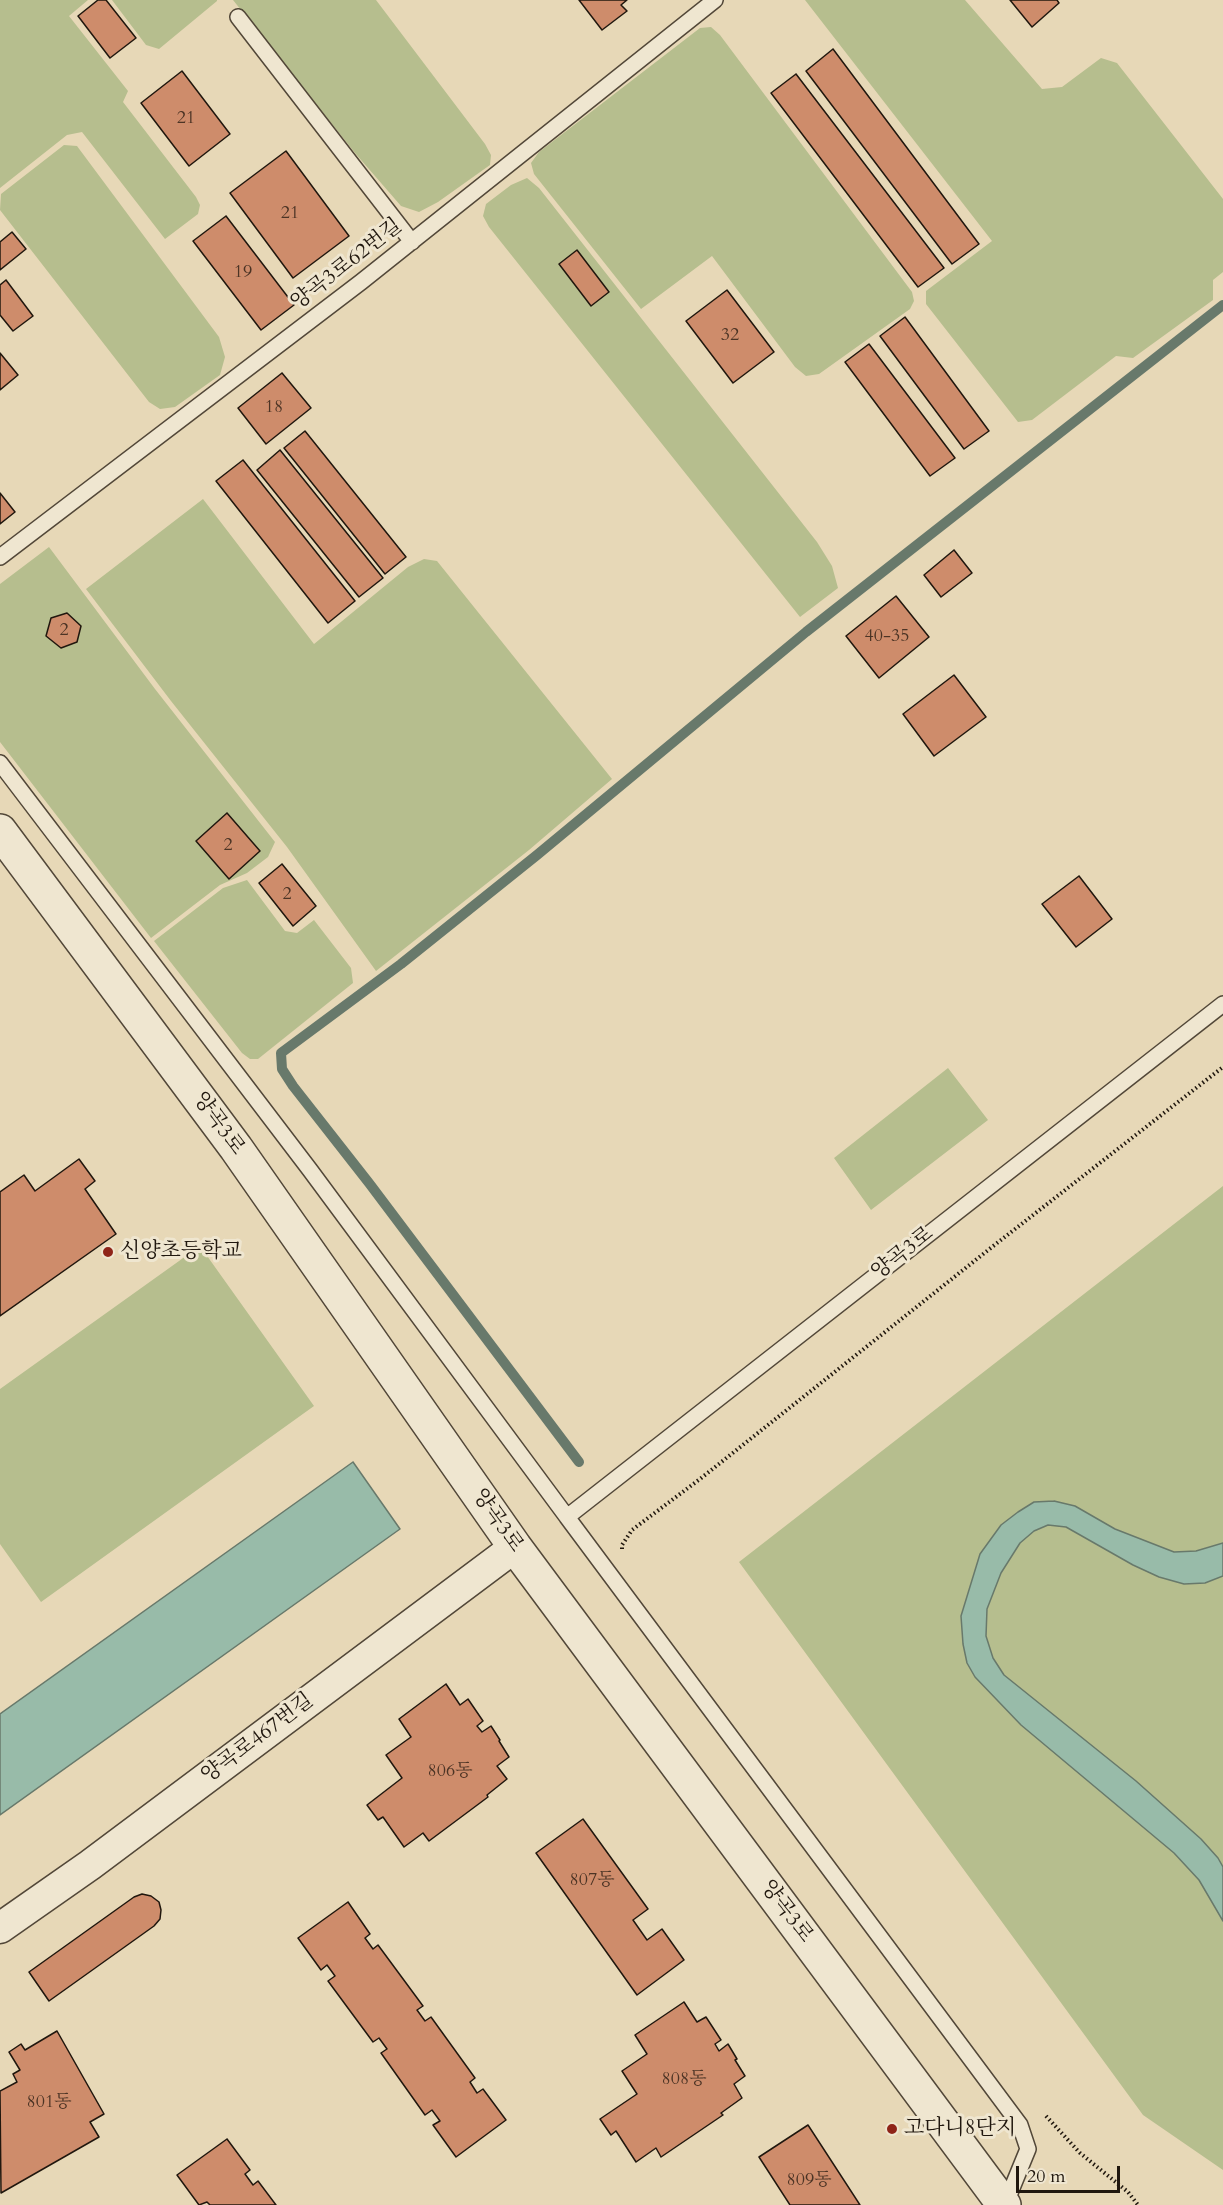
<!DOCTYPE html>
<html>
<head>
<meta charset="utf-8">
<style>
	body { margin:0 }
	#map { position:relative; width:1223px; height:2205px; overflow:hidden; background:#e7d8b7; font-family:Cardo,serif }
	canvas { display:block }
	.scale { position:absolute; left:1016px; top:2166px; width:104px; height:27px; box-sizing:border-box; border:3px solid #20170e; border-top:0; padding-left:8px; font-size:18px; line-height:21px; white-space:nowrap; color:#20170e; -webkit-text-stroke:4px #efe6d0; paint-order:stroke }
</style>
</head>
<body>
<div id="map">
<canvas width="1223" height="2205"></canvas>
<div class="scale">20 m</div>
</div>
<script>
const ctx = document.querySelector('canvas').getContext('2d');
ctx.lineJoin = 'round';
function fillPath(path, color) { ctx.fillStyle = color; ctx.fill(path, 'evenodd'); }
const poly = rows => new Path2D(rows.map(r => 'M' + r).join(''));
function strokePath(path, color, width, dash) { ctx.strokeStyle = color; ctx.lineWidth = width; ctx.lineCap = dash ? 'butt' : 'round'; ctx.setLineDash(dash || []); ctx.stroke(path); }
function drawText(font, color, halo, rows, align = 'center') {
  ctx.font = font + ' Cardo,"Noto Serif KR",serif'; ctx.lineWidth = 6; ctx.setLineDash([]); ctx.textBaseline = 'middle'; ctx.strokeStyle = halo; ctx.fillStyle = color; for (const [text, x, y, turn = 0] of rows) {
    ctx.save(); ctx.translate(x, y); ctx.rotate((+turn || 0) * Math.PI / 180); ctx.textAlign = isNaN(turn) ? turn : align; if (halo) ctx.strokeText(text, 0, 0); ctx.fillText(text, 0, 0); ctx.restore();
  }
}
fillPath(poly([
	[0,0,88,0,69,16,128,91,123,102,196,197,200,205,198,214,165,239,82,132,67,135,0,188],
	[112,0,217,0,217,1,159,49,146,45],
	[233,0,376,0,485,144,491,155,490,165,438,202,419,212,401,206,355,153],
	[805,0,965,0,1042,89,1062,87,1101,58,1117,63,1223,199,1223,272,1213,280,1213,300,1133,358,1116,356,1032,420,1018,422,926,304,926,291,992,241],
	[711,27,720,35,912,292,914,301,910,309,819,374,806,376,795,367,712,256,641,309,534,174,531,163,539,152,700,28],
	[64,145,77,146,219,337,225,357,220,375,175,407,160,409,149,402,0,210,1,194],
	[527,178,539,188,817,542,832,566,838,588,800,617,489,227,483,216,486,204,511,185],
	[203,499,314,644,408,567,424,559,437,561,612,779,529,850,376,971,287,847,171,701,86,589],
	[49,547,155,689,275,842,268,857,247,873,220,885,151,938,0,742,0,584],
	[247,880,285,931,297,933,314,920,351,968,353,983,258,1059,250,1059,242,1053,154,941,223,888],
	[948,1068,988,1120,871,1210,834,1158],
	[1223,1186,1223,2170,1143,2115,739,1562],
	[200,1246,314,1406,41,1602,0,1544,0,1389]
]), '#b6be8e');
const water = poly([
	[353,1462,400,1529,0,1815,0,1714,353,1462],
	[1054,1501,1075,1506,1115,1529,1174,1552,1196,1551,1223,1543,1223,1576,1205,1583,1184,1584,1159,1577,1133,1565,1066,1527,1048,1525,1034,1531,1020,1543,1001,1573,987,1609,986,1636,993,1658,1004,1675,1136,1781,1201,1839,1218,1858,1223,1867,1223,1921,1199,1880,1174,1853,1021,1725,975,1677,967,1663,963,1644,961,1616,980,1554,1001,1525,1018,1512,1034,1502,1054,1501]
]);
fillPath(water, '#98bba9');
strokePath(water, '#68796b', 1.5);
strokePath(poly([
	[579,1462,369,1183,293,1086,282,1069,281,1053,401,964,537,855,806,632,1223,305]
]), '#68796b', 10);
const building = poly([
	[98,0,106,0,136,38,110,58,78,16,98,0],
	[579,0,627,0,621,5,627,11,602,30,579,0],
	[1010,0,1057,0,1059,3,1032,27,1010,0],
	[833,49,979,244,952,264,806,71,833,49],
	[182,71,230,134,189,166,141,103,182,71],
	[796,74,944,268,918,287,771,93,796,74],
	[286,151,349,236,293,278,230,193,286,151],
	[226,216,294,305,261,330,193,241,226,216],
	[12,232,26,249,0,270,0,242,12,232],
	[577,250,609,292,591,306,559,264,577,250],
	[6,280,33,316,13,331,0,315,0,285,6,280],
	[727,290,774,352,733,383,686,321,727,290],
	[905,317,989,431,964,449,880,336,905,317],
	[869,344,955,458,930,476,845,362,869,344],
	[0,353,18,375,0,390,0,353],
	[282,373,311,408,266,444,238,408,282,373],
	[305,431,406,557,385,574,284,448,305,431],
	[280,450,383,578,359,597,257,470,280,450],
	[243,460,355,601,328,623,216,481,243,460],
	[0,493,15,512,0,524,0,493],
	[954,550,972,573,941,597,924,575,954,550],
	[896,596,929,637,879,678,846,636,896,596],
	[67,613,81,626,77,642,61,648,46,636,51,618,67,613],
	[954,675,986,717,934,756,903,714,954,675],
	[227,813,260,851,229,879,196,841,227,813],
	[282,864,316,906,293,926,259,883,282,864],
	[1079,876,1112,919,1076,947,1042,904,1079,876],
	[79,1159,95,1181,85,1189,116,1234,0,1316,0,1192,24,1175,35,1191,79,1159],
	[446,1684,460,1705,468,1699,483,1721,477,1726,482,1732,491,1726,500,1740,499,1741,509,1757,497,1766,507,1779,487,1795,488,1797,429,1841,423,1833,404,1847,383,1817,378,1820,367,1805,402,1778,386,1755,411,1737,399,1719,446,1684],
	[583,1819,648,1909,633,1920,647,1940,662,1929,684,1960,637,1995,536,1853,583,1819],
	[142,1894,151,1896,159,1902,161,1910,160,1919,154,1926,49,2001,29,1972,134,1897,142,1894],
	[348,1902,370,1934,365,1938,373,1949,378,1945,423,2006,417,2010,425,2021,431,2017,475,2078,470,2082,477,2093,483,2089,506,2120,456,2157,433,2125,440,2121,432,2110,425,2115,381,2053,387,2049,379,2038,373,2042,328,1981,335,1976,327,1965,321,1970,298,1938,348,1902],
	[684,2002,697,2022,706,2017,721,2040,715,2044,719,2051,728,2044,737,2059,735,2060,745,2076,734,2084,742,2098,721,2113,723,2115,661,2157,656,2148,636,2162,616,2131,611,2135,600,2119,637,2094,622,2071,647,2054,635,2035,684,2002],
	[57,2031,104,2114,90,2122,99,2137,1,2193,0,2091,17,2082,13,2074,20,2070,9,2052,21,2044,25,2050,57,2031],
	[808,2125,860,2205,790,2205,759,2157,808,2125],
	[227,2139,250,2170,245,2174,253,2185,258,2181,276,2205,210,2205,207,2202,199,2205,177,2175,227,2139]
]);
fillPath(building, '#ce8c6b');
strokePath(building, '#20170e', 1.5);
const service = poly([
	[238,17,412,242],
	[0,557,361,282,715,0],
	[0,763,310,1170,567,1517],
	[1005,2205,1028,2149,1020,2125,567,1517,1223,1004]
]);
const minor = poly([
	[0,1928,90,1865,515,1547]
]);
const tertiary = poly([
	[0,831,236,1148,515,1547,1004,2205]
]);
strokePath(service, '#524738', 18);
strokePath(minor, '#524738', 33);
strokePath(tertiary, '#524738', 36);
strokePath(poly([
	[622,1549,622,1545,632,1530,700,1479,992,1247,1223,1067],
	[1046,2116,1080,2153,1128,2192,1138,2205]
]), '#20170e', 4, [1.5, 3]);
strokePath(service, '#efe6d0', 15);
strokePath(minor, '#efe6d0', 30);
strokePath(tertiary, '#efe6d0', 33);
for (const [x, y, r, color] of [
	[108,1252,6,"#8f2418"],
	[892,2129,6,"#8f2418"]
]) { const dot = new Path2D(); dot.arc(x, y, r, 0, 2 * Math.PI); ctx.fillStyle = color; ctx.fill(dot); strokePath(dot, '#efe6d0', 2); }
drawText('18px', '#4c3425', null, [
	["21",186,119],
	["21",290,214],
	["19",243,273],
	["32",730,336],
	["18",274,408],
	["2",64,631],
	["40-35",887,637],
	["2",228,846],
	["2",287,895],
	["806동",450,1772],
	["807동",592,1881],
	["808동",684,2080],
	["801동",49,2103],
	["809동",809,2181]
]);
drawText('21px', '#20170e', '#efe6d0', [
	["양곡3로62번길",347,265,-38],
	["양곡3로",218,1124,54],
	["양곡3로",903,1254,-38],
	["양곡3로",497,1521,55],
	["양곡로467번길",258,1739,-37],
	["양곡3로",786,1912,53]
]);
drawText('21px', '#20170e', '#efe6d0', [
	["신양초등학교",120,1252],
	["고다니8단지",904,2129]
], 'left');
</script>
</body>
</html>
